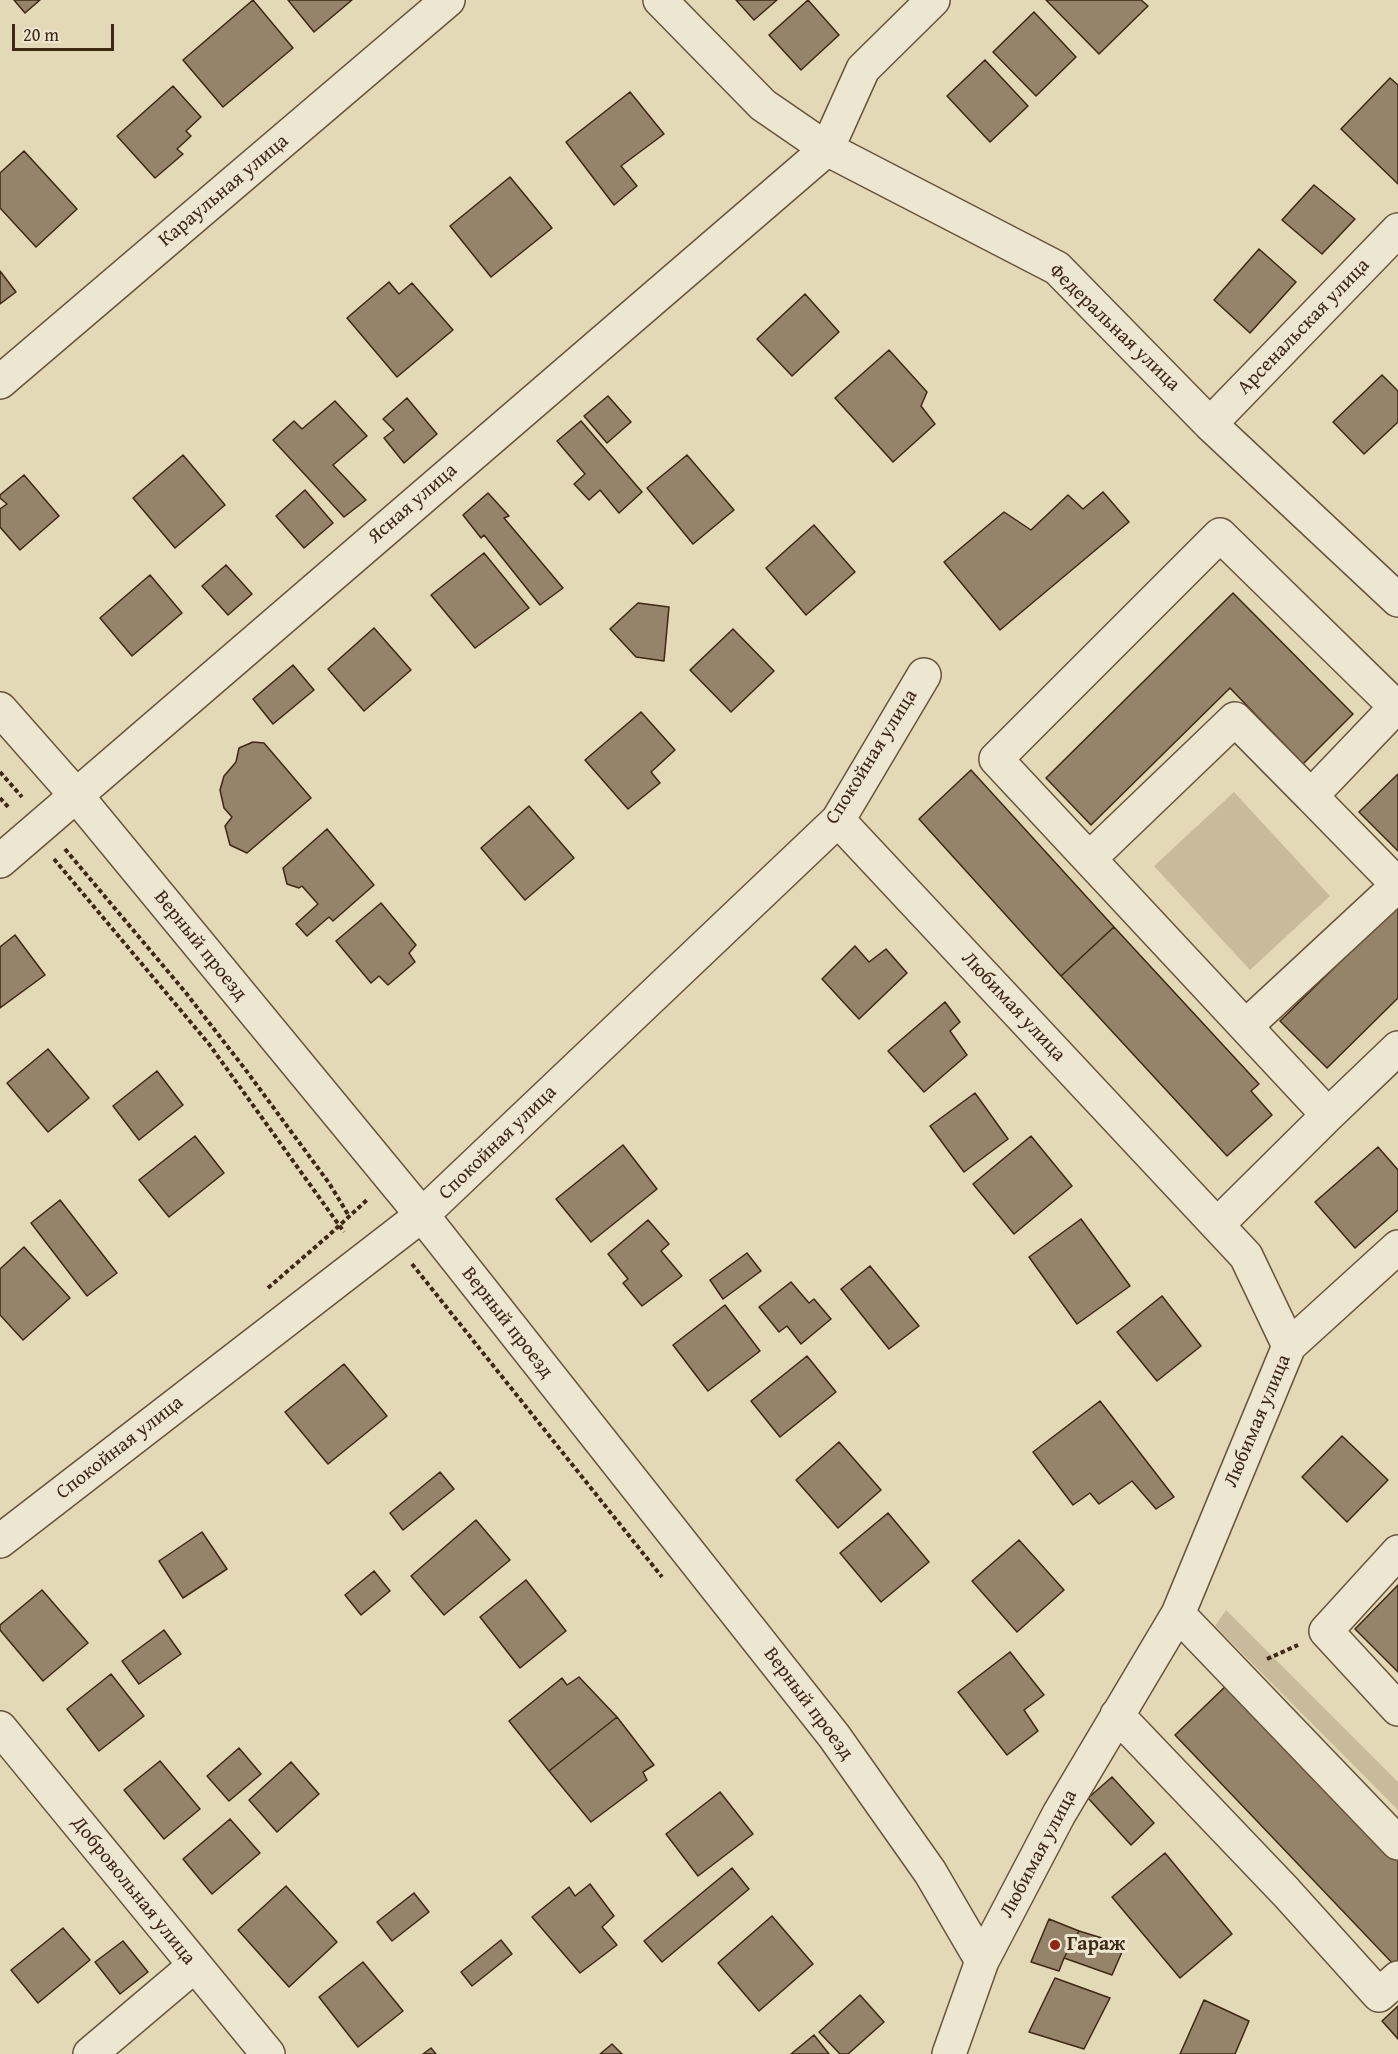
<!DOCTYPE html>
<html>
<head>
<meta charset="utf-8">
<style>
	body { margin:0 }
	#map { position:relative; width:1398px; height:2054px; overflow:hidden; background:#e4d9b7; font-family:"Gentium Book Plus",serif }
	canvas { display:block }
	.scale { position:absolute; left:12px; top:24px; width:102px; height:27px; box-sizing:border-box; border:3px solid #3f2814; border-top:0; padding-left:8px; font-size:18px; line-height:21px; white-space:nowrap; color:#3f2814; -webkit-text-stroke:4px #ede6d0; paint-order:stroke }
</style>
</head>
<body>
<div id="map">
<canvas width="1398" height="2054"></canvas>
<div class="scale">20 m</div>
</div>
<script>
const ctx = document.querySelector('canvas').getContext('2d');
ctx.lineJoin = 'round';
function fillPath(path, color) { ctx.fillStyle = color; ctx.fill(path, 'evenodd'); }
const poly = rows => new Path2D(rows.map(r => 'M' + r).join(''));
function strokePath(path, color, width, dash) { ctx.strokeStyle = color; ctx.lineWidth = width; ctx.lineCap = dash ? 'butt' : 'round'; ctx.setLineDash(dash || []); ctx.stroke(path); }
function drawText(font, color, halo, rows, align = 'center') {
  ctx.font = font + ' "Gentium Book Plus",serif'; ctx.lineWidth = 6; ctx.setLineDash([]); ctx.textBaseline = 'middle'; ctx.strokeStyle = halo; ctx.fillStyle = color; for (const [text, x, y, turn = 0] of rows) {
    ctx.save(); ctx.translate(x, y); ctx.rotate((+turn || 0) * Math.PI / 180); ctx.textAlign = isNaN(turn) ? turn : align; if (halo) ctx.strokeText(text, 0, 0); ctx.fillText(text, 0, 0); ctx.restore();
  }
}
fillPath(poly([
	[1234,792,1330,896,1250,970,1154,866],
	[1226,1610,1398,1782,1398,1810,1215,1626]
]), '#c8bb9b');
const building = poly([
	[14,0,40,0,25,13,14,0],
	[253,0,293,48,223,107,183,60,253,0],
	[288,0,352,0,314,32,288,0],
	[736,0,777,0,754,20,736,0],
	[808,0,839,35,801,70,769,35,808,0],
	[1046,0,1141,0,1148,6,1099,54,1046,0],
	[1034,12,1076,57,1036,96,993,52,1034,12],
	[985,60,1028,106,990,142,947,96,985,60],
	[1390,78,1398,85,1398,184,1341,129,1390,78],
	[173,86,201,117,186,131,191,136,177,149,183,154,155,178,117,136,173,86],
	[630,92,664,134,621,166,637,186,614,205,566,142,630,92],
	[24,151,77,209,36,247,0,208,0,173,24,151],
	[510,177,552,228,491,277,450,226,510,177],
	[1314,185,1355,219,1322,254,1282,220,1314,185],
	[1259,249,1296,282,1250,333,1214,300,1259,249],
	[0,271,16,292,0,304,0,271],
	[389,282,399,294,412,283,453,330,397,377,347,318,389,282],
	[805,294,839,332,792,376,757,339,805,294],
	[889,350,927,392,921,406,935,424,893,462,835,398,889,350],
	[1382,375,1398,391,1398,422,1364,454,1333,422,1382,375],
	[608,396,631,422,607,443,584,416,608,396],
	[407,398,437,434,404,463,384,438,394,430,383,419,407,398],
	[335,401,367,436,333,465,366,500,344,517,273,440,294,421,302,429,335,401],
	[581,421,642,492,619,513,600,490,589,500,574,484,585,474,557,441,581,421],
	[183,455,225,505,175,548,133,498,183,455],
	[687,455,734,510,693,544,647,488,687,455],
	[24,475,59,516,20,550,0,527,0,509,7,504,0,498,0,495,24,475],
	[305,490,333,523,304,548,276,516,305,490],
	[1103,492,1129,522,1000,630,944,562,1004,512,1031,530,1068,495,1083,509,1103,492],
	[488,493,509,516,504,518,563,588,540,605,484,535,481,538,463,515,488,493],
	[814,525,855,572,806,615,766,568,814,525],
	[484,553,529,608,475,648,431,595,484,553],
	[226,565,252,594,228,615,202,586,226,565],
	[150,575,182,613,132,656,100,618,150,575],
	[1233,593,1353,714,1303,764,1230,688,1091,825,1046,778,1233,593],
	[638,603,669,607,664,661,636,657,610,629,638,603],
	[374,628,411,670,364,711,328,669,374,628],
	[733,629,774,671,731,712,690,670,733,629],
	[293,665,314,690,273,724,253,699,293,665],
	[641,712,675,750,651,772,660,783,628,809,585,760,641,712],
	[253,742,264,743,311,798,247,853,230,845,225,826,232,817,224,808,220,790,224,776,236,762,239,748,253,742],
	[971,770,1114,927,1061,976,919,819,971,770],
	[1398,774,1398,851,1359,812,1398,774],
	[529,806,574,858,525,900,481,848,529,806],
	[327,829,374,885,333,921,329,917,307,936,296,924,318,904,302,886,299,888,287,884,283,868,327,829],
	[381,903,416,945,409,953,415,962,388,985,379,976,371,983,336,941,381,903],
	[1398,905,1398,998,1327,1068,1280,1021,1398,905],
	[1114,927,1259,1084,1251,1091,1272,1115,1227,1156,1061,976,1114,927],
	[15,935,45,975,0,1008,0,947,15,935],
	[855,946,869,962,886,949,907,973,859,1019,822,979,855,946],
	[945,1002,960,1022,950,1031,967,1055,924,1092,888,1051,945,1002],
	[48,1049,89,1098,48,1132,7,1083,48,1049],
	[157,1071,183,1105,139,1140,113,1106,157,1071],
	[975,1093,1008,1139,964,1172,930,1126,975,1093],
	[195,1136,224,1173,169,1217,139,1180,195,1136],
	[1031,1136,1072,1186,1014,1234,973,1184,1031,1136],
	[623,1145,657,1189,591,1242,556,1199,623,1145],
	[1378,1147,1398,1170,1398,1210,1355,1248,1315,1202,1378,1147],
	[60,1200,117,1273,87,1296,31,1223,60,1200],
	[1081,1219,1130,1286,1077,1324,1029,1257,1081,1219],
	[648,1220,669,1244,661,1251,682,1276,642,1306,623,1283,628,1279,608,1254,648,1220],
	[24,1247,70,1298,23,1340,0,1315,0,1269,24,1247],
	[747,1253,761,1271,723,1299,710,1280,747,1253],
	[870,1266,919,1326,889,1349,841,1289,870,1266],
	[791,1282,809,1303,814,1299,831,1319,801,1344,787,1326,779,1332,759,1307,791,1282],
	[1162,1296,1201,1346,1157,1381,1117,1332,1162,1296],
	[725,1305,760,1351,708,1391,673,1345,725,1305],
	[807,1356,836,1392,780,1437,751,1401,807,1356],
	[344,1364,387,1416,328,1464,285,1412,344,1364],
	[1100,1401,1174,1497,1156,1509,1132,1481,1099,1504,1090,1493,1073,1505,1033,1452,1100,1401],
	[1342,1436,1388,1480,1347,1522,1302,1477,1342,1436],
	[839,1442,881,1490,838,1528,796,1480,839,1442],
	[440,1472,454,1489,403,1530,390,1513,440,1472],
	[888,1513,929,1562,881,1602,840,1553,888,1513],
	[476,1520,510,1560,444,1615,411,1576,476,1520],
	[202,1532,227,1569,183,1598,159,1561,202,1532],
	[1019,1540,1064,1590,1017,1632,972,1581,1019,1540],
	[374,1571,390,1591,361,1615,345,1595,374,1571],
	[526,1580,566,1631,520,1668,480,1617,526,1580],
	[1398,1585,1398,1672,1355,1629,1398,1585],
	[42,1590,88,1643,43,1681,0,1630,0,1625,42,1590],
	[164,1630,181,1654,139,1684,122,1661,164,1630],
	[1010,1652,1044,1695,1024,1710,1038,1731,1007,1755,958,1692,1010,1652],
	[111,1674,144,1716,99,1751,67,1709,111,1674],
	[579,1677,617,1717,549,1771,509,1721,562,1678,567,1685,579,1677],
	[1230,1682,1398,1859,1398,1969,1175,1735,1230,1682],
	[617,1717,654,1765,643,1772,647,1780,591,1822,549,1771,617,1717],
	[239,1748,261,1774,229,1801,207,1776,239,1748],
	[160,1761,200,1809,164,1839,124,1790,160,1761],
	[291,1762,319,1794,277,1832,249,1800,291,1762],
	[1112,1777,1154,1823,1131,1845,1088,1798,1112,1777],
	[720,1792,753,1834,698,1876,666,1834,720,1792],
	[230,1819,260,1853,212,1894,183,1859,230,1819],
	[1165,1853,1232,1934,1180,1978,1112,1897,1165,1853],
	[732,1868,749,1889,662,1962,644,1941,732,1868],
	[590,1884,614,1916,602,1927,617,1945,580,1973,532,1917,569,1887,575,1896,590,1884],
	[286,1886,337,1942,289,1987,238,1930,286,1886],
	[414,1893,429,1912,392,1941,377,1922,414,1893],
	[772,1916,813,1964,759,2011,718,1963,772,1916],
	[1049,1919,1079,1931,1064,1958,1059,1971,1031,1962,1049,1919],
	[63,1928,90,1960,38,2003,11,1970,63,1928],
	[1079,1931,1125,1945,1112,1975,1064,1958,1079,1931],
	[501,1940,512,1954,472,1986,461,1972,501,1940],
	[123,1941,148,1972,120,1994,95,1962,123,1941],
	[363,1962,403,2011,358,2047,319,1997,363,1962],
	[1055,1978,1110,1998,1084,2049,1029,2032,1055,1978],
	[860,1995,884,2022,848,2054,840,2054,819,2032,860,1995],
	[1204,2000,1249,2021,1235,2054,1180,2054,1204,2000],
	[1398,2006,1398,2039,1382,2021,1398,2006],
	[814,2035,829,2054,791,2054,814,2035],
	[612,2044,622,2054,600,2054,612,2044],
	[431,2048,436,2054,423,2054,431,2048]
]);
fillPath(building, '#958469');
strokePath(building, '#3f2814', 1.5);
const minor = poly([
	[933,0,863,69,827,149,1057,268,1210,424,1398,600],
	[0,382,448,0],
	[1210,424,1398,230],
	[0,709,75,794,422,1215,834,1736,930,1872,982,1961],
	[838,820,1246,1256,1289,1346,1178,1614,1059,1814,982,1961,949,2054],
	[1090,858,1235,719,1311,796,1396,707,1398,709],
	[0,861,827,149,763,105,660,0],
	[1246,1026,1398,885,1311,796],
	[1328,1115,1398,1048],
	[1217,1225,1328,1115,996,759,1220,535,1396,707,1398,705],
	[1289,1346,1398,1247],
	[0,1541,422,1215,838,820,924,675],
	[1398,1552,1326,1631,1398,1709],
	[1178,1614,1398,1843],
	[1117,1715,1286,1892,1379,1995,1398,1978],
	[0,1728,268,2054],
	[90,2054,194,1966]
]);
strokePath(minor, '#68543d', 36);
strokePath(poly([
	[0,772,22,797],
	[0,798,10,809],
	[65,849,186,993,245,1069,329,1183,349,1216],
	[54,859,209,1044,344,1232],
	[412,1264,662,1577],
	[268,1288,328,1236,368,1199],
	[1267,1659,1298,1645]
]), '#3f2814', 4, [4.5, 3]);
strokePath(minor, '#ede6d0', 33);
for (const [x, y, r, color] of [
	[1055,1945,6,"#8f2418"]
]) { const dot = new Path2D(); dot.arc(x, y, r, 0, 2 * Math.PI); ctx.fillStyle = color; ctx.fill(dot); strokePath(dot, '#ede6d0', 2); }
drawText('20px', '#3f2814', '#ede6d0', [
	["Караульная улица",224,191,-40],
	["Арсенальская улица",1304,327,-46],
	["Федеральная улица",1114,328,44],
	["Ясная улица",413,504,-41],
	["Спокойная улица",872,757,-58],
	["Верный проезд",200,946,51],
	["Любимая улица",1013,1007,47],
	["Спокойная улица",498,1143,-44],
	["Верный проезд",507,1323,52],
	["Любимая улица",1258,1421,-67],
	["Спокойная улица",120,1448,-38],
	["Верный проезд",808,1704,53],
	["Любимая улица",1039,1854,-62],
	["Добровольная улица",133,1891,51]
]);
drawText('bold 20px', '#3f2814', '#ede6d0', [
	["Гараж",1067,1945]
], 'left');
</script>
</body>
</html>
